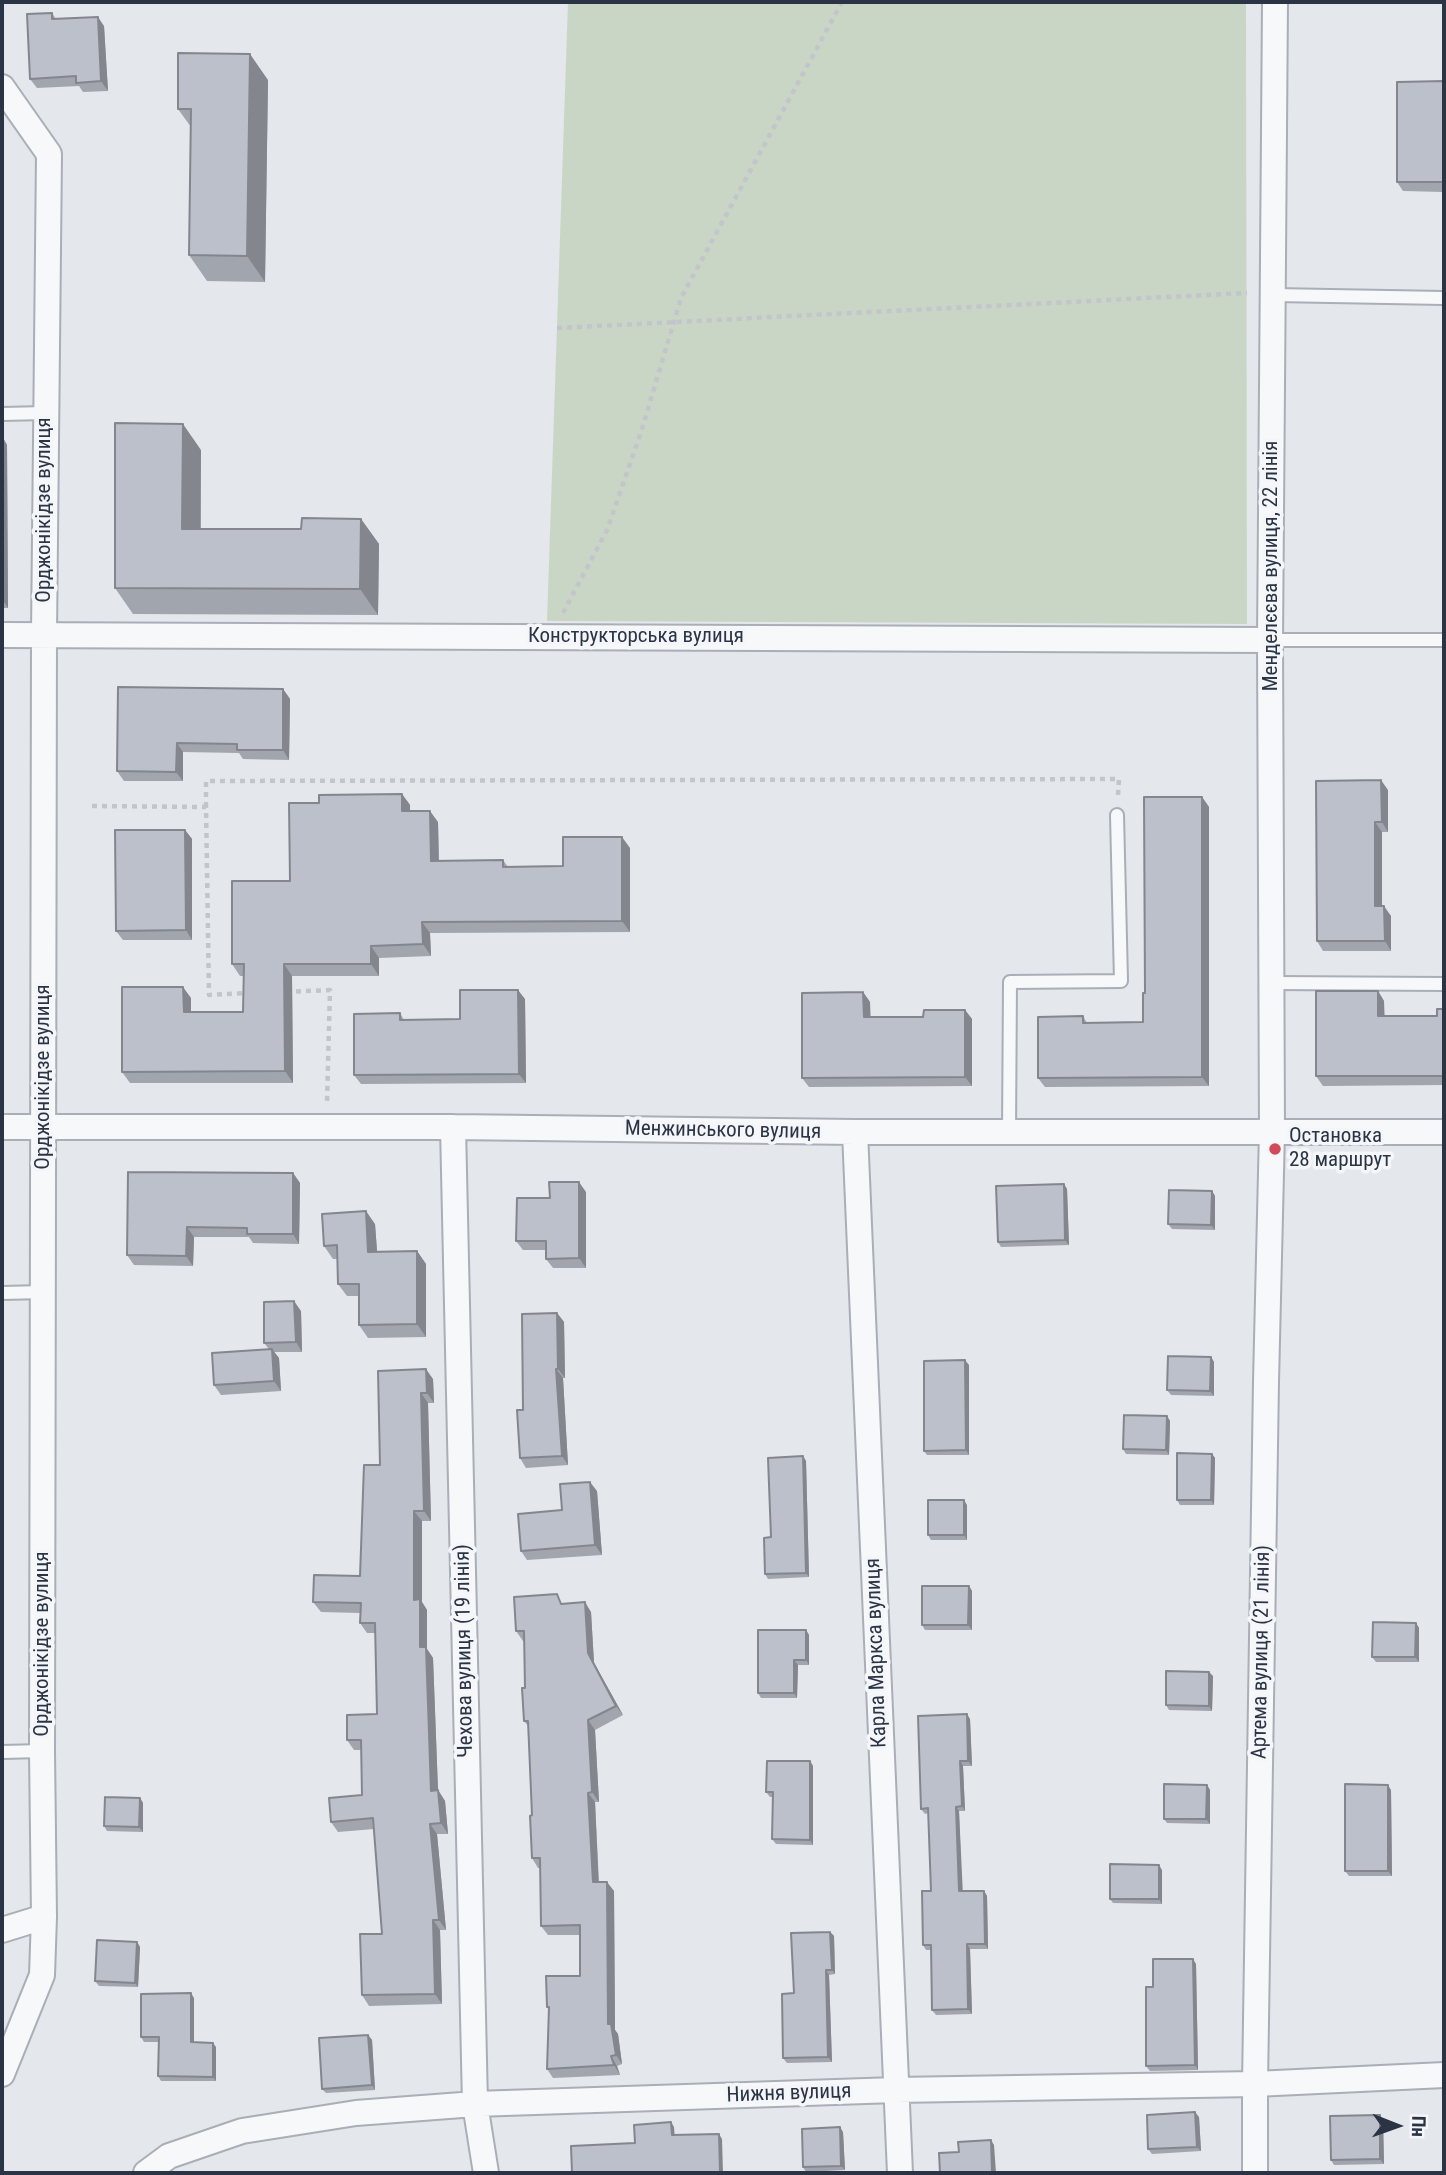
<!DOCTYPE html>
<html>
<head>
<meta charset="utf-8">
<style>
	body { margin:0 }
	#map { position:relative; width:1446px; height:2175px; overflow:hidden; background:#e4e7ec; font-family:"Roboto Condensed",sans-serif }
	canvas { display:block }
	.frame { position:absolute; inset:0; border:4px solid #2b3445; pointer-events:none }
	.north { position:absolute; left:1362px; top:2091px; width:70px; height:70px; -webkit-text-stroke:5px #f4f6f9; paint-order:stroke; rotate:91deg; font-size:19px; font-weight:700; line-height:28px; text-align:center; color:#2b3445 }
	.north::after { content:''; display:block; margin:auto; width:24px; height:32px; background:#2b3445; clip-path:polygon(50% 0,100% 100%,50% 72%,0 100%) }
</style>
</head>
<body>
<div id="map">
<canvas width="1446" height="2175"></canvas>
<div class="frame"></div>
<div class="north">Пн</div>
</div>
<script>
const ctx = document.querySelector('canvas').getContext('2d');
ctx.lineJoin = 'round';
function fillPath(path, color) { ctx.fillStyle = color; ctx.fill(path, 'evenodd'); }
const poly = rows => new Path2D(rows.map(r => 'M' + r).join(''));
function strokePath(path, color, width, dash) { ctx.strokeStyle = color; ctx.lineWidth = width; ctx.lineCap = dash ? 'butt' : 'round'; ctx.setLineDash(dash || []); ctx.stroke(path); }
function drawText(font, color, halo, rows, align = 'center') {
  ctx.font = font + ' "Roboto Condensed",sans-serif'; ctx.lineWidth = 7; ctx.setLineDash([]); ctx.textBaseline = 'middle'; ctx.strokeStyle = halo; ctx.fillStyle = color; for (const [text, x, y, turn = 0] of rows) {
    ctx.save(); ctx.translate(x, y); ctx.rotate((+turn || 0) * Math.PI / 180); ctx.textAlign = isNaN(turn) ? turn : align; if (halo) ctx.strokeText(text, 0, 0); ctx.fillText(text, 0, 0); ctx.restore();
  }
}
fillPath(poly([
	[568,2,1246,2,1247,624,547,621]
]), '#c9d6c5');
const lane = poly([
	[1274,295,1444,298],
	[2,414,46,413],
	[1270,640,1444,640],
	[1272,983,1444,984],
	[1009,1132,1010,982,1121,981,1117,815],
	[2,1293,44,1292],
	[2,1752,42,1751]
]);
const street = poly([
	[2,87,49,154,44,634,42,1751,44,1917,42,1975,2,2074],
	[2,635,1270,640],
	[2,1127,453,1127,855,1132,1444,1132],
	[453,1127,475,2104,486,2173],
	[855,1132,900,2173],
	[2,1930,44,1917],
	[146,2173,169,2156,242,2131,356,2113,475,2104,896,2090,1255,2084,1444,2075],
	[1255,2173,1255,2084,1266,1382,1272,1131,1270,640,1275,2]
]);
strokePath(lane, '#a9aeb7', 16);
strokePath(street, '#a9aeb7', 28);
strokePath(poly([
	[557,328,1247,293],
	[563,613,607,530,642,429,681,298,842,2],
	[92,806,206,807,209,995,246,993],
	[206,807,206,781,1119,779,1118,795],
	[286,992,330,990,327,1102]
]), '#c2c5cb', 4.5, [5, 5]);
strokePath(lane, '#f7f8fa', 12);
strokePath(street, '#f7f8fa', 24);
fillPath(poly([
	[52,13,56,19,104,26,108,91,83,92,79,86,37,88,30,79],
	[268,80,265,282,207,281,189,255,191,127,178,109],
	[1444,81,1444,192,1403,191,1397,182],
	[2,436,7,445,8,608,2,608],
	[201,450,201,529,301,529,361,519,379,544,378,615,133,614,115,588],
	[283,689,290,699,289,760,243,759,239,753,183,752,183,781,124,781,117,771],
	[1388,790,1388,832,1382,832,1382,906,1391,916,1391,951,1323,951,1317,941],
	[402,794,410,805,410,811,438,822,439,861,503,860,508,867,563,866,630,848,630,932,430,933,431,956,379,958,379,976,292,976,293,1083,130,1083,122,1072,191,998,191,1012,243,1012,244,976,240,976,232,964,290,881,319,803],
	[1202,797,1209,807,1209,1086,1045,1087,1038,1078,1083,1016,1087,1023,1143,1022,1145,993],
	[185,830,192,839,192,940,123,940,116,931],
	[1378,991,1384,1001,1384,1016,1437,1016,1444,1009,1444,1085,1323,1086,1316,1076],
	[863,992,870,1002,870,1017,923,1017,965,1010,972,1019,972,1086,809,1087,802,1078],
	[525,999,526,1083,361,1084,354,1075,400,1013,404,1020,460,1019],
	[293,1173,300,1183,299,1244,253,1243,249,1237,194,1237,193,1266,134,1265,127,1255],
	[1064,1184,1067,1189,1069,1245,1001,1247,998,1242],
	[1212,1191,1215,1196,1215,1230,1172,1229,1168,1224],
	[586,1192,586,1268,553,1268,546,1259,546,1250,523,1250,516,1241,550,1198],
	[375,1224,377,1251,417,1251,426,1264,426,1337,368,1338,359,1325,359,1296,347,1296,338,1284,337,1259,333,1259,324,1246],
	[301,1311,302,1352,274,1352,279,1358,281,1391,221,1395,214,1385,269,1349,264,1343],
	[557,1313,564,1322,565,1378,563,1378,568,1465,526,1468,520,1458,523,1410],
	[1211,1357,1214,1362,1214,1396,1171,1395,1167,1390],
	[969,1365,969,1455,927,1455,924,1451],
	[378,1371,433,1379,434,1403,428,1403,431,1521,422,1521,422,1602,427,1610,427,1649,433,1658,438,1790,445,1801,448,1834,437,1834,446,1930,440,1930,442,2004,369,2006,362,1995,382,1934,374,1829,338,1832,331,1822,362,1795,361,1750,354,1750,347,1740,377,1714,375,1633,367,1633,360,1623,360,1613,321,1612,313,1602,360,1576,380,1465],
	[1167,1416,1170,1421,1169,1455,1126,1454,1123,1449],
	[1212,1454,1215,1458,1214,1505,1180,1505,1177,1500],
	[803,1456,806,1461,809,1577,768,1579,765,1574,771,1537],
	[597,1491,602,1555,527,1560,521,1551,562,1510],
	[967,1505,967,1540,931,1540,928,1535],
	[969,1586,972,1591,972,1630,925,1630,922,1625],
	[563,1604,591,1612,594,1663,623,1715,595,1730,599,1802,595,1802,599,1882,614,1891,615,2030,618,2034,622,2064,617,2066,620,2075,553,2078,547,2069,549,2010,547,2007,580,1976,580,1935,548,1935,541,1926,540,1868,538,1868,532,1858,532,1815,529,1727,524,1721,524,1641,523,1641,516,1631],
	[1416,1623,1419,1628,1419,1662,1376,1662,1372,1657],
	[806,1630,809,1635,809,1665,798,1665,797,1698,761,1698,758,1693],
	[1213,1676,1212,1711,1169,1710,1166,1705],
	[970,1719,972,1766,963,1766,965,1811,959,1811,962,1891,984,1891,987,1896,988,1949,970,1949,972,2014,936,2015,932,2010,931,1950,926,1950,923,1945,931,1891,928,1813,925,1814,921,1809],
	[810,1761,813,1766,813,1845,776,1844,772,1839,773,1797,770,1797,766,1792],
	[1207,1785,1210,1790,1210,1824,1167,1823,1164,1819],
	[1391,1790,1392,1876,1349,1876,1345,1871],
	[140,1798,143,1803,143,1832,107,1831,104,1826],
	[1162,1870,1162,1904,1113,1903,1110,1899],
	[830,1932,834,1936,835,1974,829,1975,832,2062,787,2063,783,2058,794,1993],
	[137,1942,140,1947,138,1987,99,1986,95,1981],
	[1196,1964,1198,2070,1150,2071,1146,2066,1153,1987],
	[194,1998,194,2042,216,2047,216,2081,161,2081,158,2076,158,2042,144,2042,141,2037],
	[368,2035,372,2040,375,2090,326,2093,322,2089],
	[1380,2115,1383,2120,1384,2164,1334,2165,1331,2160],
	[1199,2117,1201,2151,1152,2154,1148,2149],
	[843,2132,845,2170,806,2172,803,2167]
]), '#a1a5ae');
fillPath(poly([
	[98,17,104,26,108,91,101,81],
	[250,54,268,80,265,282,247,256],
	[183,424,201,450,200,555,182,529],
	[2,436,7,445,8,608,2,599],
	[361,519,379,544,378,615,360,589],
	[283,689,290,699,289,760,283,750],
	[177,743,183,752,183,781,176,772],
	[1381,780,1388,790,1388,832,1382,822],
	[402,794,410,805,410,822,402,811],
	[1202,797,1209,807,1209,1086,1202,1077],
	[430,811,438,822,439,872,431,861],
	[1375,822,1382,832,1382,915,1375,906],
	[185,830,192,839,192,940,186,930],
	[622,837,630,848,630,932,622,921],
	[1384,906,1391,916,1391,951,1385,941],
	[422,922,430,933,431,956,423,944],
	[371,946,379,958,379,976,371,964],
	[284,964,292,976,293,1083,285,1071],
	[183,987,191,998,191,1023,184,1012],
	[518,990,525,999,526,1083,519,1074],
	[1378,991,1384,1001,1385,1026,1378,1016],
	[863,992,870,1002,871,1027,864,1017],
	[965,1010,972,1019,972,1086,965,1077],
	[293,1173,300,1183,299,1244,293,1234],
	[2,1180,3,1183,2,1229],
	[579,1182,586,1192,586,1268,579,1258],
	[1064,1184,1067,1189,1069,1245,1065,1240],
	[1212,1191,1215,1196,1215,1230,1211,1225],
	[366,1211,375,1224,378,1264,368,1252],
	[187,1227,194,1237,193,1266,186,1256],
	[417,1251,426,1264,426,1337,417,1324],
	[294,1301,301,1311,302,1352,296,1342],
	[557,1313,564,1322,565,1378,558,1369],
	[272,1349,279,1358,281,1391,274,1381],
	[1211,1357,1214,1362,1214,1396,1210,1391],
	[965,1360,969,1365,969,1455,966,1450],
	[426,1369,433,1379,434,1403,427,1393],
	[556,1369,563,1378,568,1465,562,1456],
	[421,1393,428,1403,431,1521,424,1511],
	[1167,1416,1170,1421,1169,1455,1166,1450],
	[1212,1454,1215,1458,1214,1505,1211,1500],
	[803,1456,806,1461,809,1577,806,1573],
	[590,1482,597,1491,602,1555,595,1545],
	[964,1500,967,1505,967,1540,964,1535],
	[414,1511,422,1521,422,1602,427,1610,427,1649,433,1658,438,1790,445,1801,448,1834,441,1823,431,1791,420,1647,414,1600],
	[969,1586,972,1591,972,1630,968,1625],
	[585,1602,591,1612,594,1663,623,1715,616,1706,588,1653],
	[1416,1623,1419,1628,1419,1662,1415,1657],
	[806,1630,809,1635,809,1665,806,1660],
	[794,1660,798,1665,797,1698,794,1693],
	[1209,1672,1213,1676,1212,1711,1209,1706],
	[967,1714,970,1719,972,1766,968,1761],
	[588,1720,595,1730,599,1802,592,1792],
	[810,1761,813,1766,813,1845,810,1840],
	[960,1761,963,1766,965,1811,962,1806],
	[1207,1785,1210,1790,1210,1824,1206,1819],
	[1388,1785,1391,1790,1392,1876,1388,1871],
	[588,1793,595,1802,599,1892,593,1882],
	[140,1798,143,1803,143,1832,139,1827],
	[956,1807,959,1811,963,1896,959,1891],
	[430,1824,437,1834,446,1930,439,1920],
	[1159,1865,1162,1870,1162,1904,1159,1899],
	[607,1882,614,1891,615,2030,618,2034,622,2064,616,2055,608,2024],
	[984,1891,987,1896,988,1949,985,1944],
	[433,1920,440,1930,442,2004,435,1994],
	[830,1932,834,1936,835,1974,832,1970],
	[137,1942,140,1947,138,1987,135,1983],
	[967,1944,970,1949,972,2014,968,2009],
	[1193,1959,1196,1964,1198,2070,1195,2065],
	[826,1970,829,1975,832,2062,828,2057],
	[191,1993,194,1998,194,2047,191,2042],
	[368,2035,372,2040,375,2090,372,2085],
	[213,2043,216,2047,216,2081,213,2077],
	[611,2056,617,2066,620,2075,614,2065],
	[1195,2112,1199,2117,1201,2151,1197,2147],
	[1380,2115,1383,2120,1384,2164,1380,2159],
	[671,2122,674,2127,675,2140,672,2135],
	[840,2127,843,2132,845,2170,841,2166],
	[719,2134,722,2139,723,2173,720,2173],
	[991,2140,994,2145,996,2173,992,2173]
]), '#83868d');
const building = poly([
	[52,13,52,19,98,17,101,81,76,83,76,76,30,79,27,14,52,13],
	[178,53,250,54,247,256,189,255,191,109,178,109,178,53],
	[1444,81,1444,182,1397,182,1397,82,1444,81],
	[115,423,183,424,182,529,301,529,302,518,361,519,360,589,115,588,115,423],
	[118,687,283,689,283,750,237,750,237,744,177,743,176,772,117,771,118,687],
	[1381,780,1382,822,1375,822,1375,906,1384,906,1385,941,1317,941,1316,781,1381,780],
	[402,794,402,811,430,811,431,861,503,860,503,867,563,866,563,837,622,837,622,921,422,922,423,944,371,946,371,964,284,964,285,1071,122,1072,122,987,183,987,184,1012,243,1012,244,964,232,964,232,881,290,881,289,803,319,803,319,795,402,794],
	[1144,797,1202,797,1202,1077,1038,1078,1038,1017,1083,1016,1083,1023,1143,1022,1143,993,1145,993,1144,797],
	[115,830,185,830,186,930,116,931,115,830],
	[460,990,518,990,519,1074,354,1075,354,1014,400,1013,400,1020,460,1019,460,990],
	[1316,991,1378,991,1378,1016,1437,1016,1437,1009,1444,1009,1444,1076,1316,1076,1316,991],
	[863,992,864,1017,923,1017,924,1010,965,1010,965,1077,802,1078,802,993,863,992],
	[128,1172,293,1173,293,1234,247,1234,247,1228,187,1227,186,1256,127,1255,128,1172],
	[549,1182,579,1182,579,1258,546,1259,546,1241,516,1241,517,1198,550,1198,549,1182],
	[1064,1184,1065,1240,998,1242,996,1186,1064,1184],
	[1169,1190,1212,1191,1211,1225,1168,1224,1169,1190],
	[366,1211,368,1252,417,1251,417,1324,359,1325,359,1284,338,1284,337,1245,324,1246,322,1214,366,1211],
	[294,1301,296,1342,264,1343,264,1302,294,1301],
	[557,1313,558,1369,556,1369,562,1456,520,1458,517,1410,523,1410,522,1314,557,1313],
	[272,1349,274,1381,214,1385,212,1353,272,1349],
	[1168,1356,1211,1357,1210,1391,1167,1390,1168,1356],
	[965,1360,966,1450,924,1451,924,1361,965,1360],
	[426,1369,427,1393,421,1393,424,1511,414,1511,414,1600,420,1599,420,1647,426,1647,431,1791,438,1790,441,1823,430,1824,439,1920,433,1920,435,1994,362,1995,360,1934,382,1934,373,1818,331,1822,329,1798,362,1795,361,1740,347,1740,347,1715,377,1714,375,1623,360,1623,361,1603,313,1602,314,1575,360,1576,364,1465,380,1465,378,1371,426,1369],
	[1124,1415,1167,1416,1166,1450,1123,1449,1124,1415],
	[1177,1453,1212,1454,1211,1500,1177,1500,1177,1453],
	[803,1456,806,1573,765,1574,764,1538,771,1537,768,1458,803,1456],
	[590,1482,595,1545,521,1551,518,1514,562,1510,560,1484,590,1482],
	[928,1500,964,1500,964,1535,928,1535,928,1500],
	[922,1586,969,1586,968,1625,922,1625,922,1586],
	[557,1594,561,1604,585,1602,588,1653,616,1706,588,1720,592,1792,588,1793,593,1882,607,1882,608,2024,611,2024,616,2055,611,2056,614,2065,547,2069,549,2007,547,2007,546,1976,580,1976,580,1925,541,1926,540,1858,532,1858,530,1816,532,1815,528,1721,524,1721,522,1688,525,1688,524,1631,516,1631,514,1597,557,1594],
	[1373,1622,1416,1623,1415,1657,1372,1657,1373,1622],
	[758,1630,806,1630,806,1660,794,1660,794,1693,758,1693,758,1630],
	[1166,1671,1209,1672,1209,1706,1166,1705,1166,1671],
	[967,1714,968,1761,960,1761,962,1806,956,1807,959,1891,984,1891,985,1944,967,1944,968,2009,932,2010,931,1945,923,1945,922,1891,931,1891,928,1808,921,1809,918,1716,967,1714],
	[767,1761,810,1761,810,1840,772,1839,773,1792,766,1792,767,1761],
	[1164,1784,1207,1785,1206,1819,1164,1819,1164,1784],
	[1345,1784,1388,1785,1388,1871,1345,1871,1345,1784],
	[105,1797,140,1798,139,1827,104,1826,105,1797],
	[1110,1864,1159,1865,1159,1899,1110,1899,1110,1864],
	[830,1932,832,1970,826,1970,828,2057,783,2058,782,1994,794,1993,791,1933,830,1932],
	[97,1940,137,1942,135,1983,95,1981,97,1940],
	[1153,1959,1193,1959,1195,2065,1146,2066,1146,1987,1153,1987,1153,1959],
	[191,1993,191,2042,213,2043,213,2077,158,2076,159,2037,141,2037,141,1994,191,1993],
	[368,2035,372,2085,322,2089,319,2038,368,2035],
	[1195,2112,1197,2147,1148,2149,1147,2115,1195,2112],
	[1380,2115,1380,2159,1331,2160,1330,2116,1380,2115],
	[671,2122,672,2135,719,2134,720,2173,572,2173,571,2146,635,2143,634,2125,671,2122],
	[840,2127,841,2166,803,2167,802,2129,840,2127],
	[991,2140,992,2173,940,2173,939,2153,959,2152,958,2142,991,2140]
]);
fillPath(building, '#bbc0ca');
strokePath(building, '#83868d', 2);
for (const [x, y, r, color] of [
	[1275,1149,7,"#d1495b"]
]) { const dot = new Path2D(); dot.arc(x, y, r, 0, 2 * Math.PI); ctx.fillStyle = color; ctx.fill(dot); strokePath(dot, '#f4f6f9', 2.5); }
drawText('21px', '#2b3445', '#f4f6f9', [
	["Орджонікідзе вулиця",45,510,-90],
	["Менделєєва вулиця, 22 лінія",1272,566,-90],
	["Конструкторська вулиця",636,637],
	["Орджонікідзе вулиця",44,1077,-90],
	["Менжинського вулиця",723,1131,1],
	["Орджонікідзе вулиця",43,1644,-90],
	["Чехова вулиця (19 лiнiя)",465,1651,-91],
	["Артема вулиця (21 лiнiя)",1262,1652,-89],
	["Карла Маркса вулиця",877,1653,-92],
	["Нижня вулиця",789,2094,-2]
]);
drawText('21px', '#2b3445', '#f4f6f9', [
	["Остановка",1289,1137],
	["28 маршрут",1289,1161]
], 'left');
</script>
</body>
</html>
